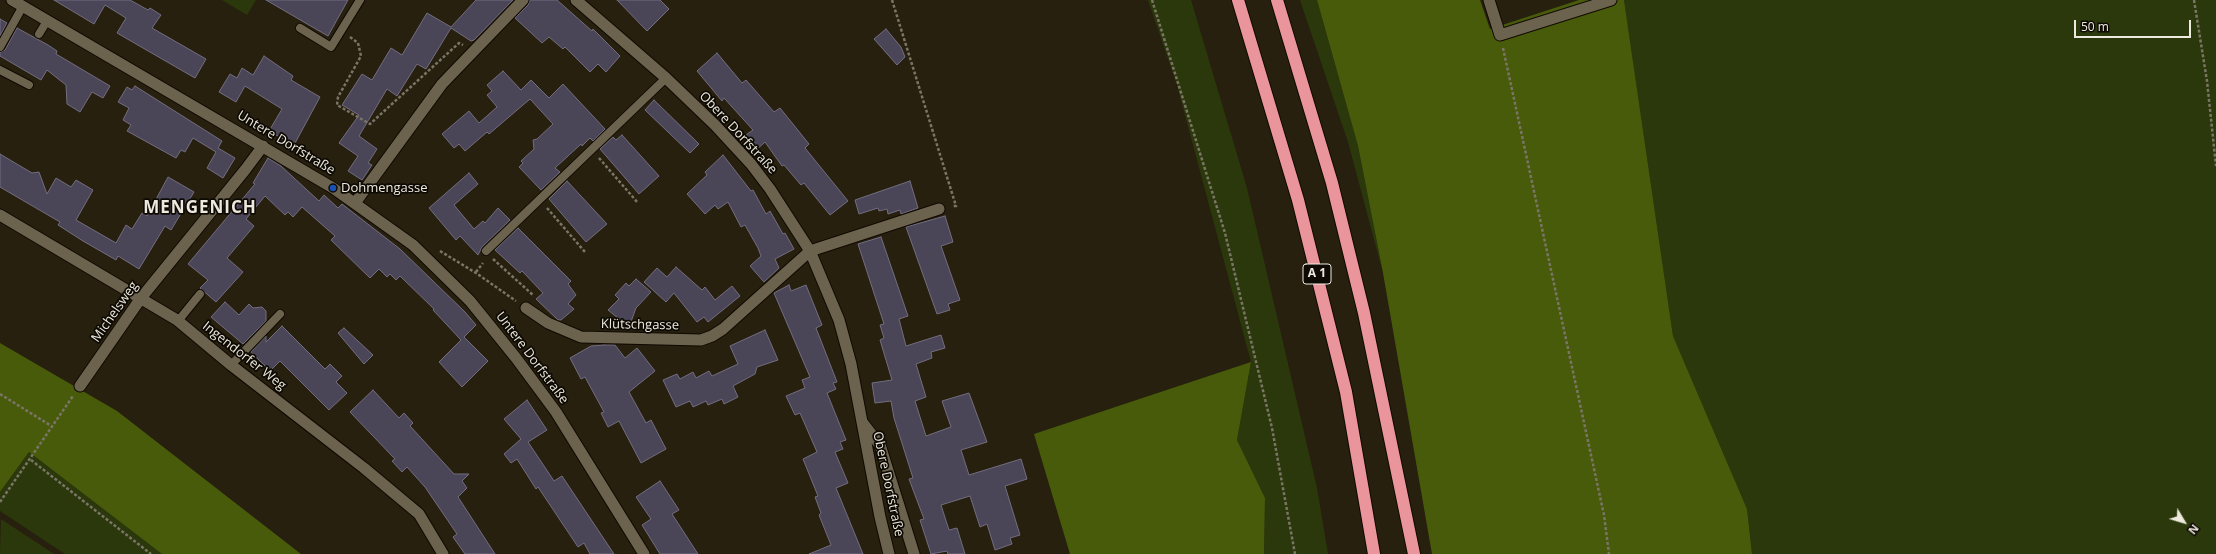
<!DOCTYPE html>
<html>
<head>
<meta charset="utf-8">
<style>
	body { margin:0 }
	#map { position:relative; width:2216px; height:554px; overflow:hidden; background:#27200e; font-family:"Open Sans",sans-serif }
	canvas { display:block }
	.north { position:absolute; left:2164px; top:502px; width:40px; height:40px; -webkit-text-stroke:3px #0d0a04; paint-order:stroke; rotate:128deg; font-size:11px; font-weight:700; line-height:16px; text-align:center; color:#eee9de }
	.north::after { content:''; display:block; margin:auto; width:14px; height:18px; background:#eee9de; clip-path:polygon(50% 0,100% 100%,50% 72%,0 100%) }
	.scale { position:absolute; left:2074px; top:20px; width:117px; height:18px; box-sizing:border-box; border:2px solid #eee9de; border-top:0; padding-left:5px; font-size:12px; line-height:14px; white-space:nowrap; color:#eee9de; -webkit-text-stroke:3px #0d0a04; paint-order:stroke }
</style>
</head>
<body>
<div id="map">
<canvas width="2216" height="554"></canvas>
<div class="north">N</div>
<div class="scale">50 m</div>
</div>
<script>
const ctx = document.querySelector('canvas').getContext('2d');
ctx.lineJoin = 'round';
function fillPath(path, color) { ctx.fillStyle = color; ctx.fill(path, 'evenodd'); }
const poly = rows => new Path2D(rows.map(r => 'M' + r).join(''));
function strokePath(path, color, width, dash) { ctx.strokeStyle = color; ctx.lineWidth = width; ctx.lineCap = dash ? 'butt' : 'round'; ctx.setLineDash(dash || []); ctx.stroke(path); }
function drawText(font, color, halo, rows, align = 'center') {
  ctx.font = font + ' "Open Sans",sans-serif'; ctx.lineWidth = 3.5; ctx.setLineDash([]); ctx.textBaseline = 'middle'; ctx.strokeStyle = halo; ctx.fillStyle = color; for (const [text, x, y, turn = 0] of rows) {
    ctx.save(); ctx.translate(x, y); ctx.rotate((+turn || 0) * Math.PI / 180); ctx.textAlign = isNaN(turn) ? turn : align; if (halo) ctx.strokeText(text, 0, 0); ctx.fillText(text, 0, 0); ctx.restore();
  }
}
fillPath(poly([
	[222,0,256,0,247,15],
	[1148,0,1191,0,1247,188,1317,488,1328,554,1264,554,1265,498,1237,440,1251,362,1177,85],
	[1300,0,1317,0,1358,146,1383,273,1348,142],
	[1624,0,2216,0,2216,554,1752,554,1747,509,1673,336],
	[29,452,162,554,65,554,0,511,0,492],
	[1,519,54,554,0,554]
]), '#2b380c');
fillPath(poly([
	[1317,0,1480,0,1490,29,1579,0,1624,0,1673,336,1747,509,1752,554,1432,554,1383,273,1358,146],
	[0,343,117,411,301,554,162,554,29,452,0,492],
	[1251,362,1237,440,1265,498,1264,554,1070,554,1034,434]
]), '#475b0b');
const building = poly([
	[54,0,130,0,148,10,150,8,161,15,152,28,206,59,195,78,117,33,126,18,105,5,94,24,54,0],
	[266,0,348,0,328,36,266,0],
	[476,0,513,0,474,40,471,41,451,28,426,69,417,64,397,96,387,89,359,136,377,149,368,163,372,165,362,180,348,171,358,156,339,143,359,115,342,105,362,74,372,80,391,48,402,55,427,13,451,27,476,0],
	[530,0,557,0,592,31,593,29,620,56,606,72,598,64,590,72,565,47,563,49,549,37,542,43,515,18,528,5,530,0],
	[617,0,660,0,669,9,647,31,617,0],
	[0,19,7,23,0,36,0,19],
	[17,28,48,45,57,51,56,54,110,86,103,98,92,92,80,112,67,104,66,85,47,70,41,80,0,56,0,52,5,50,17,28],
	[886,29,901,47,905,57,897,65,874,39,886,29],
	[717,53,742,83,746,80,774,112,780,108,809,144,805,148,848,201,830,215,804,183,801,185,784,165,782,166,765,142,756,150,743,137,753,130,724,98,722,101,697,71,717,53],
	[264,56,293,76,291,80,320,97,294,145,269,131,282,109,245,86,236,102,219,92,230,74,237,78,242,68,253,75,264,56],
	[503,71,521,90,531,80,549,98,563,84,605,129,593,141,590,138,582,146,581,144,555,168,560,172,541,190,519,167,523,163,521,161,534,149,533,140,537,139,553,124,530,99,489,134,487,132,465,151,459,144,454,148,442,134,469,111,479,123,497,107,487,95,492,91,487,85,503,71],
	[135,86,222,141,218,148,235,158,223,178,207,168,216,152,193,138,185,152,181,150,176,158,127,131,131,125,123,120,129,108,118,102,127,87,132,90,135,86],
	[654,100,699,144,690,153,645,110,654,100],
	[622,135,659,176,639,194,600,149,613,137,616,140,622,135],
	[0,154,32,173,39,172,47,194,56,178,71,187,76,180,93,190,76,220,116,243,126,225,132,229,142,213,147,216,168,177,194,192,171,230,165,226,139,269,118,256,116,260,83,241,58,225,60,222,0,187,0,154],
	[723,155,751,191,753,190,766,214,770,211,783,234,785,233,794,249,775,259,779,268,764,282,750,266,761,256,758,248,745,225,741,227,728,202,718,209,715,205,705,214,687,194,707,175,705,172,723,155],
	[268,158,281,166,319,201,324,195,338,208,342,204,400,249,465,312,476,325,464,337,488,361,462,387,439,362,461,340,433,310,434,309,400,276,396,280,390,274,387,277,379,269,370,278,331,240,335,236,302,207,293,217,288,212,285,215,265,196,246,219,254,226,227,258,243,272,216,302,200,288,208,280,188,264,255,184,253,183,268,158],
	[469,173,478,184,454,205,474,229,483,221,485,223,498,208,510,220,482,247,478,255,460,236,456,240,429,208,469,173],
	[567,181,607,224,586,242,549,199,567,181],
	[910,181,918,208,901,214,900,210,888,214,887,209,879,211,878,208,859,214,855,200,910,181],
	[945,216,953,242,941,246,960,300,948,304,950,310,937,314,906,227,945,216],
	[518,228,571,281,568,284,576,295,568,304,574,309,561,320,558,320,536,299,543,293,522,271,520,273,495,250,518,228],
	[881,237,908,316,899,319,906,346,941,335,945,348,931,352,932,358,916,364,926,397,915,401,926,436,951,427,942,401,969,393,987,442,961,450,969,475,1021,459,1027,479,1005,486,1020,535,1010,538,1012,544,995,550,987,524,980,527,970,496,941,505,949,530,957,528,965,554,948,554,947,551,931,554,920,520,924,519,909,479,913,478,894,418,891,401,875,403,872,383,892,380,880,340,884,338,880,325,884,324,858,244,881,237],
	[676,267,702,290,705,287,715,300,732,286,740,296,708,322,704,317,697,322,674,293,666,302,644,282,657,268,667,277,676,267],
	[636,279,651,292,636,308,629,327,608,310,619,299,615,295,626,283,629,286,636,279],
	[789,285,791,291,806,285,822,325,816,328,837,382,833,383,836,389,827,393,846,440,840,442,843,449,835,452,848,483,836,488,863,554,809,554,831,545,819,515,821,513,815,497,818,496,803,459,817,452,800,413,795,415,786,396,805,388,802,380,810,377,774,293,789,285],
	[225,302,239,315,249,304,253,308,262,307,266,311,266,321,243,344,211,317,225,302],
	[282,326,325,369,330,364,342,376,336,382,347,393,329,410,280,361,270,371,251,352,266,336,266,342,282,326],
	[344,328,373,355,364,364,338,333,344,328],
	[765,330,778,360,757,367,755,374,733,386,738,397,724,404,722,399,708,405,706,401,693,407,690,401,676,407,663,380,677,374,680,379,693,372,696,378,709,371,712,376,738,364,730,346,765,330],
	[604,345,615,345,625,358,637,348,655,371,629,392,646,423,651,420,666,449,641,463,619,421,608,427,601,413,604,412,585,377,581,379,570,358,591,346,604,345],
	[373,390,399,418,404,413,413,423,410,426,454,474,469,474,462,481,467,488,458,497,495,554,465,554,453,537,457,534,425,487,407,467,402,472,392,461,395,459,350,412,373,390],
	[527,400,547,430,528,442,554,481,562,476,614,554,590,554,584,543,578,547,538,487,536,489,517,459,511,463,504,454,521,439,504,419,527,400],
	[660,481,679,510,672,514,698,554,660,554,642,525,651,519,636,497,660,481]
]);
fillPath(building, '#4b4558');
strokePath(building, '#736d81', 1);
const service = poly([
	[300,28,331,47,360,0],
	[39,34,47,21],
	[0,47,23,6],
	[0,70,29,85],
	[486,251,666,78],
	[178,321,200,294],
	[231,365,280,314]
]);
const minor = poly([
	[12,0,333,188,413,245,470,301,516,358,556,412,644,554],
	[576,0,666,78,715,125,751,164,770,189,810,251,839,320,851,364,880,517,889,554],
	[1489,0,1500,35,1611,0],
	[355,203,442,84,523,0],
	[0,215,177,320,231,365,364,468,419,514,443,554],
	[526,308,548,323,581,337,701,340,712,336,723,329,810,251,939,209],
	[80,386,141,298,245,170,263,146],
	[862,422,880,445,914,554]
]);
const motorway = poly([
	[1238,0,1298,200,1346,392,1374,554],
	[1277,0,1332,183,1364,313,1414,554]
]);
strokePath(service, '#100900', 10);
strokePath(minor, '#100900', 13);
strokePath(motorway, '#100900', 14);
strokePath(poly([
	[892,0,956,206,952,206],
	[1152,0,1225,233,1272,428,1295,554],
	[2194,0,2207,81,2216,166],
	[350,37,358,43,361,56,338,97,337,105,370,124,459,43,463,45],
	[1503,48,1604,515,1609,554],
	[599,158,638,203],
	[547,208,585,252],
	[440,251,476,273,516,301],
	[493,259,533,295],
	[476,272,483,263],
	[0,394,53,427],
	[31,460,151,554],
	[0,502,73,396]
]), '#7b7566', 2.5, [3, 2]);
strokePath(service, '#6c634f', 8);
strokePath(minor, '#6c634f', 11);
strokePath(motorway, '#ea959c', 12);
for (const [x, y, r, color] of [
	[333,188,4,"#1a4fb4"]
]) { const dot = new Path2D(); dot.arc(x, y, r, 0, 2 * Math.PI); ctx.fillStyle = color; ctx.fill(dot); strokePath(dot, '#0d0a04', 1.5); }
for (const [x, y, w] of [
	[1317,274,28]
]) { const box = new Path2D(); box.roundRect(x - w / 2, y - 10, w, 20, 3); ctx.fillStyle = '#0d0a04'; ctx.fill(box); strokePath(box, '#eee9de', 1); }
drawText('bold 12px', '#eee9de', null, [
	["A 1",1317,274]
]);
drawText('13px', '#eee9de', '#0d0a04', [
	["Obere Dorfstraße",738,133,47],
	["Untere Dorfstraße",286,143,31],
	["Michelsweg",115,312,-55],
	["Klütschgasse",640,325,1],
	["Ingendorfer Weg",244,356,38],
	["Untere Dorfstraße",532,358,53],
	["Obere Dorfstraße",888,484,78]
]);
drawText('13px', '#eee9de', '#0d0a04', [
	["Dohmengasse",341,188]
], 'left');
ctx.letterSpacing = '1px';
drawText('bold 17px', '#eee9de', '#0d0a04', [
	["MENGENICH",200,208]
]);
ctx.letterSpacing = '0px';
</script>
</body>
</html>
